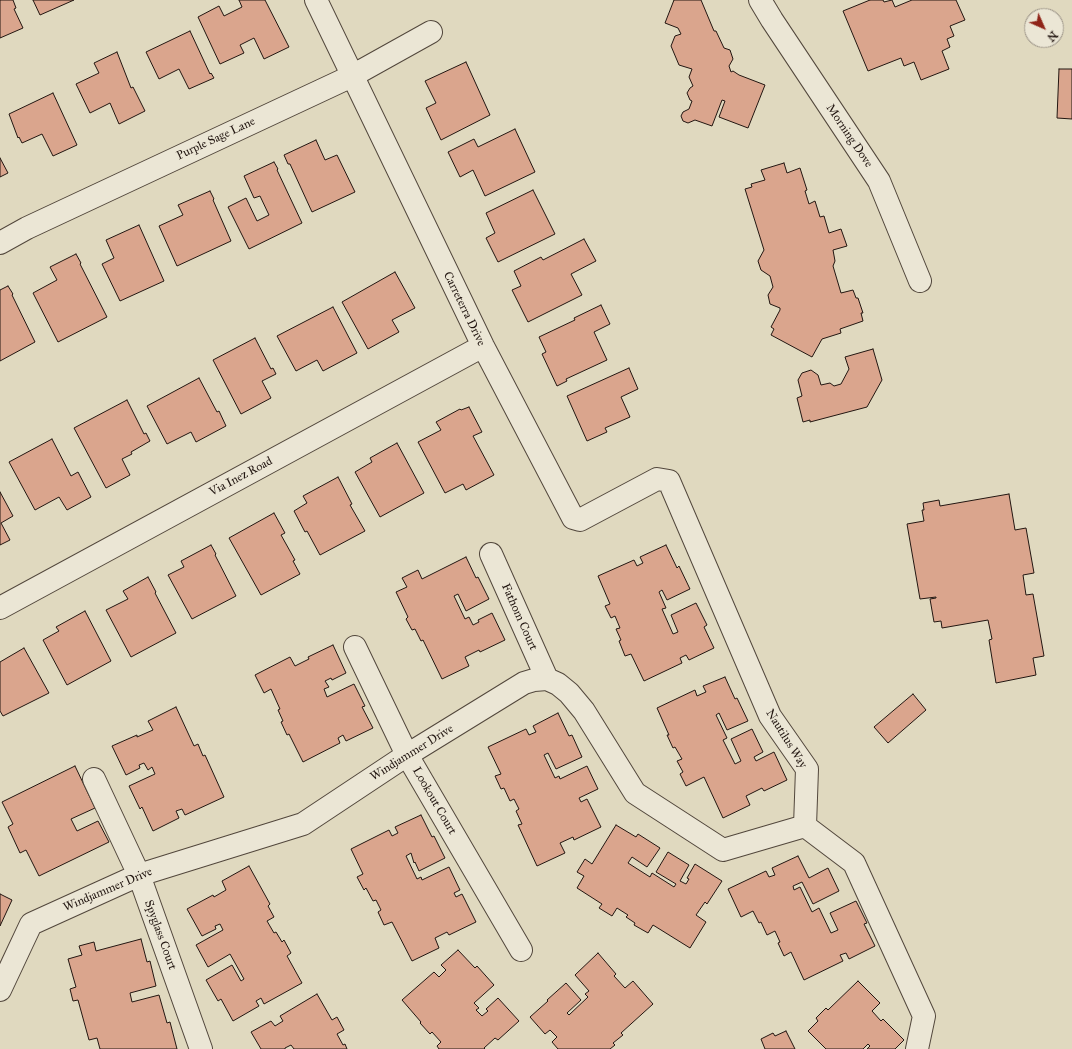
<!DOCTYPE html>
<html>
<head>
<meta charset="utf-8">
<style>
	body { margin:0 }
	#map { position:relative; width:1072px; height:1049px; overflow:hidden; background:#e0d9bf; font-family:"IM FELL Great Primer",serif }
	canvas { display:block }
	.north { position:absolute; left:1024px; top:8px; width:40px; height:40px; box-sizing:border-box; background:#ebe6d5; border:1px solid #9b9387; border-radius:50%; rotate:135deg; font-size:11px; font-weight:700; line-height:16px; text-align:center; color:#221611 }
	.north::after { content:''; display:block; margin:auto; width:14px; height:18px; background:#8f2418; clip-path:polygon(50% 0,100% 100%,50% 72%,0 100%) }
</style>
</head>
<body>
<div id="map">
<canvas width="1072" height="1049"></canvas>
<div class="north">N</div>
</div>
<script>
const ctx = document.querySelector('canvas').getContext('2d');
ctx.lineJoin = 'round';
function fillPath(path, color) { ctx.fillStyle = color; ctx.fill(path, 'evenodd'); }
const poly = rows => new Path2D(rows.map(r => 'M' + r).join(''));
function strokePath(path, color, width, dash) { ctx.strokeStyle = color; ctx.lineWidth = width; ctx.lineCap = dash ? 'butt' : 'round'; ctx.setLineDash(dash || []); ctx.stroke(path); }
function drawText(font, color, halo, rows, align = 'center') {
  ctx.font = font + ' "IM FELL Great Primer",serif'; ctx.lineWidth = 3; ctx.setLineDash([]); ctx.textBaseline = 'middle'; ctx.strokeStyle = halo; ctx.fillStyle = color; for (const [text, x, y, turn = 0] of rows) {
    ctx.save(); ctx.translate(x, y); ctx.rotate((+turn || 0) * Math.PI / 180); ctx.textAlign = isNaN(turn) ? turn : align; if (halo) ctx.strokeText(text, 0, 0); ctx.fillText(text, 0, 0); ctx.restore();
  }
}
const building = poly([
	[0,0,13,0,16,8,14,9,23,28,0,38,0,0],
	[33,0,74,0,40,15,33,0],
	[239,0,265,0,289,47,264,59,254,38,240,45,244,53,220,64,198,17,219,6,224,16,242,7,239,0],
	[674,0,701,0,714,31,716,31,724,48,730,50,733,59,729,66,731,72,733,71,739,75,765,85,748,128,719,117,725,101,722,100,712,126,695,120,688,123,683,121,681,116,683,112,689,109,692,101,690,100,687,93,690,88,693,86,689,77,692,69,679,65,671,46,675,36,681,34,678,28,665,23,674,0],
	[870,0,883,0,884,2,892,0,895,7,912,0,956,0,965,20,950,26,954,36,947,39,950,47,942,51,949,69,921,80,914,62,904,66,901,58,868,71,843,11,870,0],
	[190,31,210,74,211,73,214,78,189,89,179,69,159,79,146,52,190,31],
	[117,52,131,88,133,87,145,111,119,124,110,103,90,113,76,84,99,73,94,63,117,52],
	[466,62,490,115,441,140,426,108,436,103,425,81,466,62],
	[1059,69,1072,69,1072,119,1057,118,1059,69],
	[53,93,77,145,53,156,42,134,22,143,19,137,18,138,9,114,53,93],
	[515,129,535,172,485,196,473,170,460,177,448,152,474,139,478,147,515,129],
	[316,140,325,160,337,155,355,192,312,212,290,164,288,164,284,155,316,140],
	[0,158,8,173,0,177,0,158],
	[274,162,278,169,277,170,302,223,249,249,228,207,246,198,257,221,269,215,260,196,254,198,244,176,274,162],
	[784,163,787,173,800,168,807,190,805,191,809,204,815,201,820,217,824,216,829,233,841,229,847,246,833,250,835,261,833,266,841,293,853,290,856,298,858,298,863,313,861,313,863,321,840,329,841,333,822,339,812,357,771,335,774,329,771,327,780,310,780,308,770,304,768,295,773,287,770,276,761,270,758,261,764,250,745,189,752,187,751,184,765,180,761,170,784,163],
	[533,190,555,234,498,262,486,238,495,233,486,213,533,190],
	[210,191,214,199,213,200,231,241,177,266,159,226,183,215,178,205,210,191],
	[139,225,164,281,120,301,102,264,114,258,106,240,139,225],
	[584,239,596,261,571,274,582,295,528,322,512,290,521,286,514,271,541,257,543,260,584,239],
	[76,254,81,263,80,264,107,317,58,342,33,293,57,280,50,267,76,254],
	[395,272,415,308,392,320,399,332,368,349,342,302,395,272],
	[8,286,13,294,12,295,35,342,0,361,0,290,8,286],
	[601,305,610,324,594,332,607,360,566,379,567,381,557,386,542,354,546,352,539,337,575,320,574,318,601,305],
	[333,307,357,353,323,371,317,360,296,371,277,336,333,307],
	[255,338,271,369,273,368,276,374,262,381,271,398,241,414,213,360,255,338],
	[873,349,882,380,867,407,810,422,810,420,803,422,797,398,802,396,798,380,802,373,811,370,818,375,821,385,830,383,834,386,841,384,849,369,845,357,873,349],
	[629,368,638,389,621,397,630,417,605,428,607,432,587,441,567,396,629,368],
	[199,378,217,412,219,411,226,426,196,442,191,432,167,444,147,406,199,378],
	[127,400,144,434,146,433,150,441,131,452,132,454,122,459,130,475,106,488,74,428,127,400],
	[469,407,482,432,473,436,494,475,466,490,463,484,445,493,418,442,441,430,436,422,460,409,461,410,469,407],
	[52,439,71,476,78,472,91,497,67,510,59,497,35,510,9,462,52,439],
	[397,443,424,493,380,517,355,472,372,462,370,458,397,443],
	[338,477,352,504,350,505,365,531,320,555,307,531,305,532,294,511,307,503,303,496,338,477],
	[0,492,13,516,1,523,10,540,0,545,0,492],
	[1009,494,1015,530,1026,528,1034,573,1023,575,1026,595,1033,594,1044,656,1033,658,1036,675,996,683,989,640,992,639,988,620,942,628,941,621,934,622,930,599,936,598,936,597,920,599,907,524,924,521,922,510,924,510,923,503,939,500,940,506,1009,494],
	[274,513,285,533,281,535,295,560,293,561,300,574,261,595,229,538,274,513],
	[211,545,216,554,215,555,236,596,192,619,168,575,184,567,181,561,211,545],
	[666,545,677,568,679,566,690,589,667,600,662,590,659,592,666,608,662,609,673,634,678,632,671,615,696,603,707,625,704,627,714,648,689,660,686,655,680,658,682,663,644,681,631,654,625,656,619,641,621,640,616,629,620,628,615,616,611,618,605,606,610,604,598,576,634,560,637,566,643,563,640,557,666,545],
	[466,557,476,578,478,577,489,599,466,611,458,594,454,596,465,619,469,617,473,625,479,622,478,620,492,613,505,640,480,652,479,650,465,657,469,666,442,679,423,640,421,641,415,629,412,630,406,619,408,617,396,592,407,587,402,578,418,570,422,579,466,557],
	[148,577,156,592,155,593,176,633,131,657,106,610,128,599,123,591,148,577],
	[85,611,111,661,67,685,43,640,59,631,56,627,85,611],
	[333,645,346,673,332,680,331,678,325,681,329,687,324,689,327,697,354,684,365,706,362,707,373,728,346,741,343,735,338,738,340,743,303,762,289,734,287,735,281,722,283,721,278,710,280,709,271,689,264,693,255,675,290,657,295,666,309,659,308,657,333,645],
	[24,648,49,693,3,716,0,711,0,662,24,648],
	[725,677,735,699,737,698,748,721,727,730,719,713,716,715,727,738,723,740,735,764,741,761,731,739,752,729,763,752,754,757,756,761,774,752,787,780,764,791,762,788,746,796,750,805,723,818,704,777,686,786,680,774,683,772,677,761,682,759,675,747,673,748,667,735,669,735,657,708,695,690,697,696,706,692,703,686,725,677],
	[913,694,926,710,888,743,874,727,913,694],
	[176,707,194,746,198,744,203,756,205,755,224,797,185,815,182,809,176,811,179,818,153,831,142,807,140,809,129,786,155,774,152,767,148,770,144,763,139,765,140,768,126,775,112,746,137,735,137,737,153,730,148,721,176,707],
	[558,713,569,736,572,735,582,757,556,769,548,753,544,755,555,778,559,776,560,779,587,766,598,789,579,798,581,802,587,799,601,827,574,840,573,837,560,843,565,853,537,866,518,825,522,824,516,811,519,809,514,799,510,801,504,788,501,789,495,776,501,774,488,747,526,729,529,735,536,732,533,726,558,713],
	[75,766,95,808,71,819,77,831,98,821,109,842,39,876,26,850,20,853,8,827,13,824,2,802,75,766],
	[421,815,432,837,434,836,445,858,419,871,415,862,414,863,411,853,406,856,417,879,421,877,422,880,449,867,460,890,454,893,456,897,462,894,476,922,449,935,447,932,435,938,439,948,412,961,392,922,384,925,378,912,381,910,376,900,373,901,366,888,364,890,357,877,363,874,351,849,389,830,392,836,398,833,395,827,421,815],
	[616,825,636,837,638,834,660,848,647,867,632,857,628,863,650,877,652,873,674,887,676,884,656,872,668,852,689,865,680,881,686,884,689,879,687,878,695,864,722,881,707,904,705,902,696,915,706,922,690,948,653,925,648,933,634,925,635,923,626,917,628,915,617,908,612,916,599,908,602,904,577,888,584,876,577,872,585,859,592,864,616,825],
	[798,856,809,878,828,868,839,891,813,904,802,882,793,886,794,890,800,887,812,912,819,908,831,933,838,930,830,913,856,901,867,923,864,924,875,946,849,959,846,953,840,955,843,961,804,980,791,952,784,956,778,943,780,942,775,931,767,935,761,922,759,923,753,911,741,917,728,889,766,871,769,877,775,875,772,868,798,856],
	[249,866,270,904,268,906,274,917,267,921,274,933,276,932,282,942,284,940,291,953,287,956,302,983,264,1004,261,998,256,1001,259,1006,233,1021,221,999,218,1001,206,980,232,965,241,981,244,979,230,954,208,967,196,945,223,930,220,924,215,926,216,929,202,936,187,909,213,895,214,897,226,890,222,881,249,866],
	[0,894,12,900,0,926,0,894],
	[141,939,147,962,150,961,156,986,130,993,132,1002,159,995,167,1023,170,1022,177,1049,100,1049,97,1038,89,1040,78,1000,73,1001,70,989,76,987,68,959,82,955,79,946,94,942,96,951,141,939],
	[458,950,475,968,477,966,494,985,474,1003,479,1008,476,1010,482,1016,488,1011,486,1009,498,998,519,1021,498,1040,495,1038,484,1048,485,1049,439,1049,437,1046,441,1042,432,1032,430,1034,420,1023,421,1022,402,1000,434,972,439,977,446,970,441,965,458,950],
	[598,953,616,974,614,976,625,988,633,981,653,1004,621,1033,623,1035,613,1043,615,1045,610,1049,558,1049,552,1042,557,1037,550,1030,545,1034,530,1017,548,1001,547,1000,566,983,581,1000,567,1013,569,1015,588,997,585,994,589,991,575,975,598,953],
	[858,981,880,1003,872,1011,881,1021,883,1019,904,1040,895,1049,867,1049,870,1046,868,1044,863,1049,826,1049,808,1031,818,1021,816,1018,826,1008,828,1010,858,981],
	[317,994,332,1020,337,1017,344,1030,337,1034,343,1045,345,1044,347,1049,294,1049,291,1045,285,1048,285,1049,261,1049,251,1032,271,1021,275,1026,283,1021,280,1016,317,994],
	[786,1031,795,1049,765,1049,761,1039,773,1033,775,1036,786,1031]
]);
fillPath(building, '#daa58d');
strokePath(building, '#221611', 1);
const minor = poly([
	[316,0,483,346,573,518,580,520,657,479,669,481,770,716,807,769,805,826,854,863,924,1016,917,1049],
	[760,0,772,20,879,181,920,281],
	[0,243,27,228,352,76,431,32],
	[491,554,547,679],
	[0,608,483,346],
	[355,647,407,755,521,950],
	[94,779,139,875,201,1049],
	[0,990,31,924,139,875,303,824,407,755,524,683,534,680,547,679,558,684,569,693,584,711,635,793,723,850,805,826]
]);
strokePath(minor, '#52473c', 24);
strokePath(minor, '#ebe6d5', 22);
drawText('12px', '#221611', '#ebe6d5', [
	["Morning Dove",849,136,56],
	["Purple Sage Lane",216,139,-25],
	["Carreterra Drive",464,309,64],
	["Via Inez Road",241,477,-28],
	["Fathom Court",519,617,66],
	["Nautilus Way",786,739,58],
	["Windjammer Drive",412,753,-32],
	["Lookout Court",434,801,60],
	["Windjammer Drive",108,890,-23],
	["Spyglass Court",160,935,70]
]);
</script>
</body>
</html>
